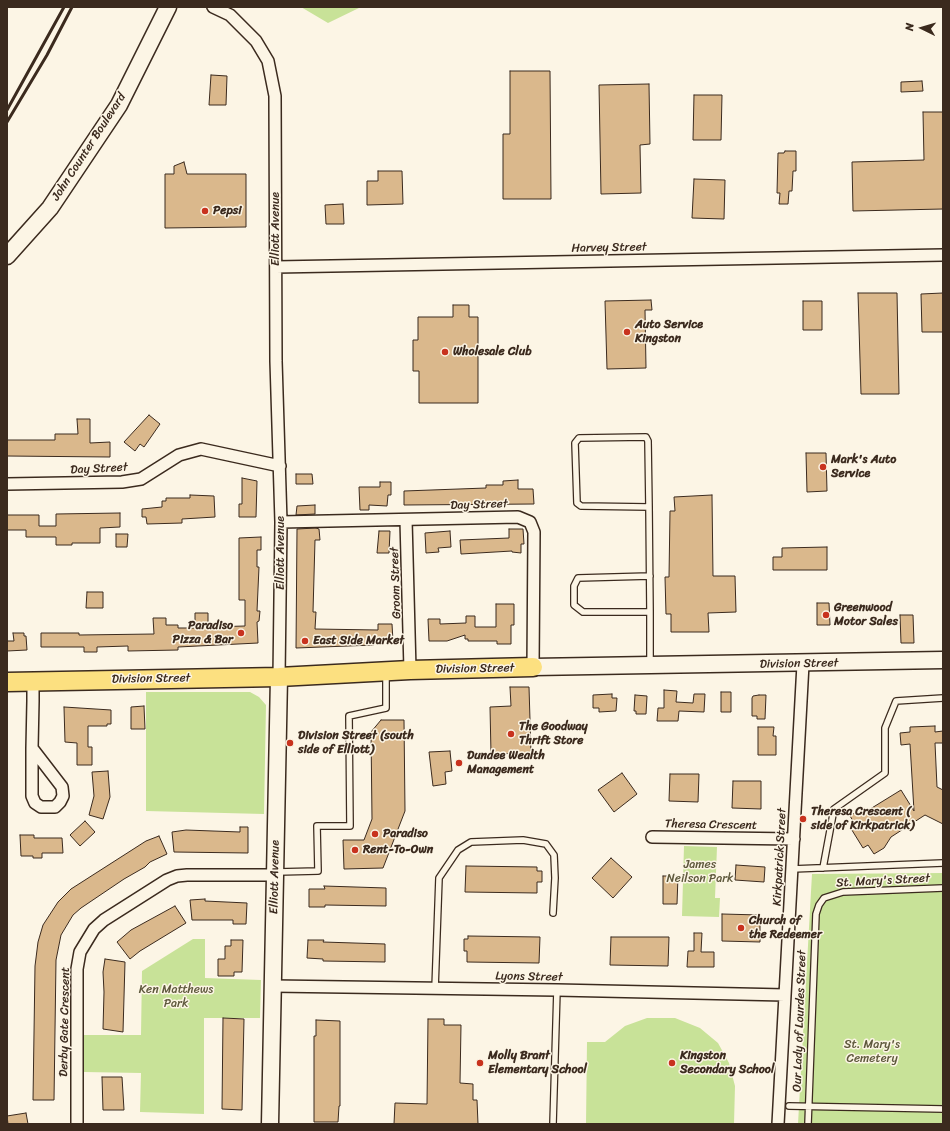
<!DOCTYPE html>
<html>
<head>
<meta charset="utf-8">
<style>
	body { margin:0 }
	#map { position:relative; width:950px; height:1131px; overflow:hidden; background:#fcf5e5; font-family:Sriracha,sans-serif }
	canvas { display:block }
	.frame { position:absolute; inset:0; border:8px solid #3b2a1e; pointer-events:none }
	.north { position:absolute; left:902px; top:8px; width:40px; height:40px; -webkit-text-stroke:3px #fcf5e5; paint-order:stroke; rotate:275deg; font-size:11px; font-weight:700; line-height:16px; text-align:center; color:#3b2a1e }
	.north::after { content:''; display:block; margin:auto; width:14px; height:18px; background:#3b2a1e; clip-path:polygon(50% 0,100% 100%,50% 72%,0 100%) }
</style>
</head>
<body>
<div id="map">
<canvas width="950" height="1131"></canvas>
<div class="frame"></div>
<div class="north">N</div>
</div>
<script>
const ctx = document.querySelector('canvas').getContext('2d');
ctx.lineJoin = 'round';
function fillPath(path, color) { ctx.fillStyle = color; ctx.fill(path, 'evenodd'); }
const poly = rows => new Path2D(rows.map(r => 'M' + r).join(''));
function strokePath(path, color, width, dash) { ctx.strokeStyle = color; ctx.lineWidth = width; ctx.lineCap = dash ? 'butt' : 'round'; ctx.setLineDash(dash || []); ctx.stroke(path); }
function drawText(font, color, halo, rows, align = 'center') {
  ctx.font = font + ' Sriracha,sans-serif'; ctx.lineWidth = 3; ctx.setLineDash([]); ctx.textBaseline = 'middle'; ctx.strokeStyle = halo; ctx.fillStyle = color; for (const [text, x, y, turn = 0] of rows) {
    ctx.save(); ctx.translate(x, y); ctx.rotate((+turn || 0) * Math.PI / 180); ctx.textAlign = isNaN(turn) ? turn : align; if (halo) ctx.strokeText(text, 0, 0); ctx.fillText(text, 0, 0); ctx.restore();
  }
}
fillPath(poly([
	[301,7,361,7,328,23],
	[146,692,250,692,259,697,266,705,264,814,146,811],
	[684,846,717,847,715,898,720,898,719,917,682,916],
	[943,873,943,1124,798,1124,812,874],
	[193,939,205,939,205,978,261,980,260,1018,204,1018,204,1114,140,1112,141,1073,84,1072,84,1035,141,1035,142,971],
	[647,1018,675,1018,700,1028,718,1043,729,1063,735,1086,734,1124,586,1124,587,1042,605,1042,625,1026]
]), '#c8e298');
const building = poly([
	[510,71,550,71,551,199,503,199,503,134,510,134,510,71],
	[211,75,227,76,226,105,209,105,211,75],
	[922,81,923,91,901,92,901,82,922,81],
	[649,84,650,144,640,145,641,193,601,194,599,85,649,84],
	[694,95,722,95,721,140,693,140,694,95],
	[923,112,943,112,943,209,853,211,852,162,924,160,923,112],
	[785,151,796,151,796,171,793,171,792,191,789,191,788,204,779,204,780,193,777,193,778,153,784,153,785,151],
	[184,162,187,174,246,174,246,227,165,228,165,174,174,174,174,166,184,162],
	[378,171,402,171,403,204,367,205,367,181,378,181,378,171],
	[694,179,725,180,724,219,692,218,694,179],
	[343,204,344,224,326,224,325,205,343,204],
	[858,293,897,293,899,394,861,394,858,293],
	[943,293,943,332,922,332,921,294,943,293],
	[651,300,652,310,645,310,646,368,607,369,605,301,651,300],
	[803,301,822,301,822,330,803,330,803,301],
	[453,305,469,305,469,317,478,317,478,403,419,403,419,371,413,371,413,340,418,340,418,317,453,317,453,305],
	[149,415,160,424,144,447,140,444,135,451,124,442,149,415],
	[77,419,90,419,90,443,110,442,110,457,7,456,7,440,55,440,55,434,78,434,77,419],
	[806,453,826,453,827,491,807,492,806,453],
	[296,474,312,474,313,484,296,484,296,474],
	[242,478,257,481,256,517,239,517,239,504,242,504,242,478],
	[518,480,518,489,533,489,534,504,404,505,404,491,486,488,486,485,503,485,503,481,518,480],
	[380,482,391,482,391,495,388,495,387,506,369,505,369,510,360,510,359,487,380,487,380,482],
	[190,495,214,496,215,517,182,519,182,523,147,524,146,517,142,517,142,509,162,507,162,501,166,501,166,498,190,498,190,495],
	[712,495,713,576,735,576,736,612,708,613,709,632,671,632,671,614,666,614,665,577,669,577,670,511,675,511,674,497,712,495],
	[315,505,315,514,296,515,297,506,315,505],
	[120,513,120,527,100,528,100,543,72,543,72,545,56,545,56,537,26,537,26,530,7,530,7,515,39,515,39,526,56,526,56,514,120,513],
	[316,528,319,529,320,540,315,540,313,612,316,612,315,629,378,630,378,624,392,624,393,641,374,641,374,645,296,648,297,529,316,528],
	[509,529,523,529,524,544,521,544,521,553,512,552,512,551,461,554,460,540,509,538,509,529],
	[379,531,390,531,389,553,377,553,379,531],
	[450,531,451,547,438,548,439,552,426,553,425,533,450,531],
	[116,534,128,534,127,547,116,547,116,534],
	[261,537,261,550,257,550,257,567,259,567,257,611,260,611,259,621,257,622,258,643,178,647,178,650,128,651,128,646,97,647,97,652,84,652,84,647,41,647,41,633,79,633,79,635,154,634,153,618,166,618,166,625,178,625,178,628,195,628,195,613,208,613,208,627,245,626,245,600,239,600,239,538,261,537],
	[827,547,827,570,773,570,773,557,782,557,782,548,827,547],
	[87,592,103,592,103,608,86,608,87,592],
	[817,603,829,603,830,625,817,625,817,603],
	[496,604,514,604,514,625,511,625,511,644,497,644,497,641,468,641,468,639,465,639,465,635,447,641,429,641,428,619,440,619,440,624,466,623,466,616,475,616,475,627,496,627,496,604],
	[900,615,913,615,914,643,901,643,900,615],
	[13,633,24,633,24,636,26,636,27,650,7,651,7,641,14,641,13,633],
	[510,687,529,687,531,753,491,754,490,707,511,706,510,687],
	[664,690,677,691,676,702,693,703,694,694,705,694,704,712,679,711,678,721,657,721,658,708,664,708,664,690],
	[721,692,731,692,731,712,721,712,721,692],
	[612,694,612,698,617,698,616,711,599,712,599,708,593,708,593,695,612,694],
	[635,695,647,696,646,714,636,714,636,711,634,711,635,695],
	[759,695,766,695,765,719,757,719,757,716,752,716,752,698,753,696,759,695],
	[144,706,145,729,131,729,131,707,144,706],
	[64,707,111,710,111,724,107,724,107,726,88,726,88,747,92,747,92,765,77,765,77,743,65,742,64,707],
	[381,720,404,720,405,811,383,868,344,869,343,840,364,840,372,819,371,732,381,720],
	[935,726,935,732,943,731,943,743,935,743,937,787,943,790,943,824,925,815,891,837,884,848,874,854,868,845,863,848,850,827,855,824,850,816,859,810,862,814,901,790,914,811,910,744,901,745,900,733,910,732,910,727,935,726],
	[758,727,774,727,773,736,776,736,776,755,758,755,758,727],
	[450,751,452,771,445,772,446,784,433,786,429,752,450,751],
	[108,771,110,797,103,819,89,815,94,796,92,772,108,771],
	[622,773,637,794,614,812,598,790,622,773],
	[670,774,699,774,698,802,669,801,670,774],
	[733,781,761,781,761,809,732,808,733,781],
	[85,821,95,832,80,846,70,835,85,821],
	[240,827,248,827,248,853,174,852,172,832,186,830,240,832,240,827],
	[20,835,34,835,34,838,62,838,63,853,42,853,42,858,33,858,33,856,21,856,20,835],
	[159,836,167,854,150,862,145,867,124,879,81,908,73,915,61,935,56,960,54,1100,33,1100,35,966,38,942,43,925,58,902,71,889,146,841,159,836],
	[611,858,632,877,613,898,592,878,611,858],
	[736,865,765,867,764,882,735,880,736,865],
	[466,866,537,867,537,871,542,871,542,882,537,882,537,893,465,892,466,866],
	[663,876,678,876,677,904,663,904,663,876],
	[324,886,386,888,386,906,325,905,325,907,309,907,309,889,325,889,324,886],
	[205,899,205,901,247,903,246,924,233,924,233,920,192,920,190,900,205,899],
	[175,906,186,923,140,951,130,959,117,942,131,930,175,906],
	[722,914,760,915,760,942,722,941,722,914],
	[694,933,702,933,701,952,714,952,714,967,687,967,688,951,694,951,694,933],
	[468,936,540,937,539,963,467,962,467,951,464,951,464,939,468,939,468,936],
	[611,937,669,937,668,966,610,965,611,937],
	[231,940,243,940,242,972,234,972,234,976,218,976,218,959,225,959,225,946,231,946,231,940],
	[308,940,324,940,323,942,385,944,385,962,323,961,323,959,307,958,308,940],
	[105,959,125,962,123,1032,103,1029,104,992,103,972,105,959],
	[223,1018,244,1019,242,1110,222,1109,223,1018],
	[428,1019,444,1019,444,1025,461,1025,460,1083,473,1084,473,1100,477,1100,478,1124,394,1124,395,1103,427,1104,428,1019],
	[316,1020,340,1021,340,1106,339,1106,338,1122,314,1122,314,1036,316,1036,316,1020],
	[102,1077,122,1077,124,1110,103,1110,102,1077],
	[26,1113,28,1124,8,1124,7,1116,26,1113]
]);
fillPath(building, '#dab88c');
strokePath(building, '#3b2a1e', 1);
const lane = poly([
	[649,507,581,506,577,503,575,443,579,438,646,437,648,441,649,507,650,612,650,663],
	[650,576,578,578,574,586,574,605,583,612,650,612],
	[823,868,834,809,885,773,885,728,896,701,943,698],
	[792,869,943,863],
	[277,872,318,871,317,826,350,826,349,716,386,708,386,673],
	[435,989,439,878,458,850,471,842,523,840,546,844,554,855,555,878,553,913],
	[789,1106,943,1109],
	[553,1124,557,990],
	[808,1124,816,914,819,905,824,898,843,892,943,888]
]);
const street = poly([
	[213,7,230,15,256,41,268,61,275,96,276,361,281,522,279,677],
	[276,267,943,255],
	[7,484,122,482,141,479,179,455,201,449,280,466],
	[406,520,410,670],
	[281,522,518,517,530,522,534,532,533,667],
	[32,748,62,787,63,796,60,802,55,807,41,807,35,803,32,796,32,748,33,701,33,680],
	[652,837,794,839],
	[273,986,557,990,785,995],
	[77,1124,77,969,80,952,94,929,104,920,167,880,177,876,187,875,275,875],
	[778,1124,803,664]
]);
const secondary = poly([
	[7,256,50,208,119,105,168,7],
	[533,667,943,660],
	[270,1124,279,677]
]);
const primary = poly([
	[7,682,279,677,410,670,533,667]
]);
strokePath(lane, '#3b2a1e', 8);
strokePath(street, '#3b2a1e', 14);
strokePath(secondary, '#3b2a1e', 19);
strokePath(primary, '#3b2a1e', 21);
strokePath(lane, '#fcf5e5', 5.5);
strokePath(street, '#fcf5e5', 11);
strokePath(secondary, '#fcf5e5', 16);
strokePath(primary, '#fce080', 18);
strokePath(poly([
	[7,110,64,7],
	[7,122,47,55,72,7]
]), '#3b2a1e', 3);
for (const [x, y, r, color] of [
	[205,211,4,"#c8321e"],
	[627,332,4,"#c8321e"],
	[445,352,4,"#c8321e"],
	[823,467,4,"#c8321e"],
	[826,615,4,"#c8321e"],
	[241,633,4,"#c8321e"],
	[305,641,4,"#c8321e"],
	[511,734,4,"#c8321e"],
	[290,743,4,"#c8321e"],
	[459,763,4,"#c8321e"],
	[803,819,4,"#c8321e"],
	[375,834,4,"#c8321e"],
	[355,850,4,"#c8321e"],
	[741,928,4,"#c8321e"],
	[480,1063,4,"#c8321e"],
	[672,1063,4,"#c8321e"]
]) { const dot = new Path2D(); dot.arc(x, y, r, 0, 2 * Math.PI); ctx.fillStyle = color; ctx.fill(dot); strokePath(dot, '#fcf5e5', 1.5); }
drawText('12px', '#3b2a1e', '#fcf5e5', [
	["John Counter Boulevard",89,147,-57],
	["Elliott Avenue",276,229,-90],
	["Harvey Street",609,248,-1],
	["Day Street",99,469,-3],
	["Day Street",479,505,-2],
	["Elliott Avenue",281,553,-90],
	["Groom Street",396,583,-92],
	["Division Street",799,664,-1],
	["Division Street",475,669,-1],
	["Division Street",151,679,-1],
	["Theresa Crescent",711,825,1],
	["Kirkpatrick Street",780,857,-87],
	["Elliott Avenue",275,877,-89],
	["St. Mary's Street",883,881,-3],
	["Lyons Street",529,977,1],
	["Our Lady of Lourdes Street",800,1021,-88],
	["Derby Gate Crescent",65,1022,-89]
]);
drawText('bold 12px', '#3b2a1e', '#fcf5e5', [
	["Pepsi",213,211],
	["Auto Service",635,325],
	["Kingston",635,339],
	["Wholesale Club",453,352],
	["Mark's Auto",831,460],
	["Service",831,474],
	["Greenwood",834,608],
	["Motor Sales",834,622],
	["Paradiso",233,626,"right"],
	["Pizza & Bar",233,640,"right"],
	["East Side Market",313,641],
	["The Goodway",519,727],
	["Thrift Store",519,741],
	["Division Street (south",298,736],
	["side of Elliott)",298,750],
	["Dundee Wealth",467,756],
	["Management",467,770],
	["Theresa Crescent (",811,812],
	["side of Kirkpatrick)",811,826],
	["Paradiso",383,834],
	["Rent-To-Own",363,850],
	["Church of",749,921],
	["the Redeemer",749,935],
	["Molly Brant",488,1056],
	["Elementary School",488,1070],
	["Kingston",680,1056],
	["Secondary School",680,1070]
], 'left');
drawText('12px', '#5e583c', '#fcf5e5', [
	["James",700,865],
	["Neilson Park",700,879],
	["Ken Matthews",176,990],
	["Park",176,1004],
	["St. Mary's",872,1045],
	["Cemetery",872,1059]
]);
</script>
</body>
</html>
